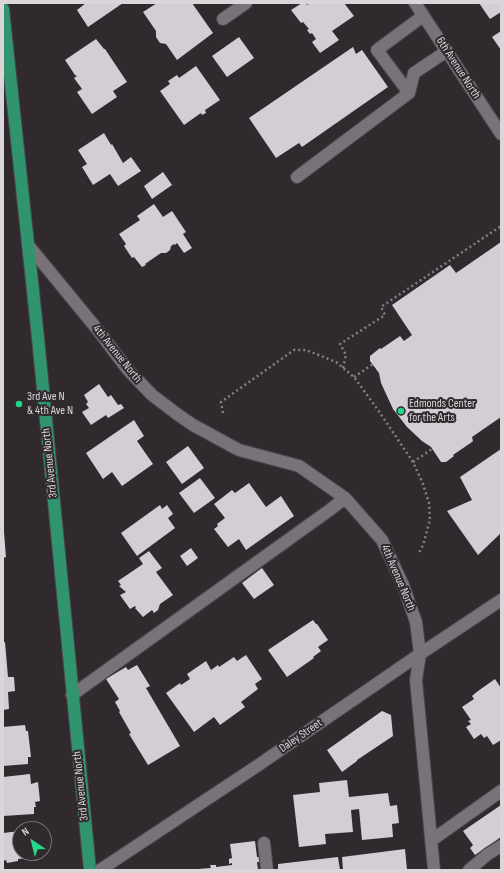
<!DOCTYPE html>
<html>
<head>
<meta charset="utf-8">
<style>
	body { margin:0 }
	#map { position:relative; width:504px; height:873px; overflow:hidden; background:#302a2f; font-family:"Sofia Sans Condensed",sans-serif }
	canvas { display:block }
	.frame { position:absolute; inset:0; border:4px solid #d9d5d8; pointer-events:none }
	.north { position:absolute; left:12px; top:821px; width:40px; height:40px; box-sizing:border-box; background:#302a2f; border:1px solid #746e73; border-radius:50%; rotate:325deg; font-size:11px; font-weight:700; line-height:16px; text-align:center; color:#d9d5d8 }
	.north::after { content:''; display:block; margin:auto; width:14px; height:18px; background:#20d887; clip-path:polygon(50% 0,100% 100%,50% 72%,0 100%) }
</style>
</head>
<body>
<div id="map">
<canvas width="504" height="873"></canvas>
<div class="frame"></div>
<div class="north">N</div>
</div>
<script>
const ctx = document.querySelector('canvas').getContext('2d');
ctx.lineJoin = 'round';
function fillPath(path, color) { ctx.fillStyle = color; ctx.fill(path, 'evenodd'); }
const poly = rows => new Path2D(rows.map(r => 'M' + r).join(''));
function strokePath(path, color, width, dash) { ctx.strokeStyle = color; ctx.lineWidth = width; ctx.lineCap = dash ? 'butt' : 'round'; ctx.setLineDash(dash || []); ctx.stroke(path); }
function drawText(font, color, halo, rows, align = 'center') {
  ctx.font = font + ' "Sofia Sans Condensed",sans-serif'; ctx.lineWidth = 4; ctx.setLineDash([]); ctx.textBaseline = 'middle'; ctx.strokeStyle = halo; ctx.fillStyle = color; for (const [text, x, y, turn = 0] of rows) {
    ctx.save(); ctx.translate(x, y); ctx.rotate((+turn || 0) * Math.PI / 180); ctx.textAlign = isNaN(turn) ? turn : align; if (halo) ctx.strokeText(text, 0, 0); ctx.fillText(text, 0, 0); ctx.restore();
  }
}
fillPath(poly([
	[86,3,123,3,88,27,77,10],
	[157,3,192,3,213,33,177,60,166,44,160,43,156,37,156,31,143,12],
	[302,3,306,3,307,5,310,3,344,3,354,16,332,31,339,40,320,53,312,42,316,39,312,33,310,34,307,30,309,29,303,22,301,23,291,10],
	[479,3,501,3,501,12,490,19],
	[501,31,501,50,492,37],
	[239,37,254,58,227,77,212,56],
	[96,39,104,49,105,49,127,82,113,91,117,97,92,114,77,92,82,89,74,78,77,76,75,75,65,60],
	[353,47,356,54,362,50,388,87,302,147,299,143,276,158,249,118],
	[196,66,220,100,205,110,206,113,202,115,201,113,184,125,160,91,170,84,168,81,177,75,179,78],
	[104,133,111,145,112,144,123,163,131,157,141,171,118,186,110,174,93,185,82,167,87,164,78,150],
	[163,172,172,185,152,199,144,186],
	[154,204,163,217,172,211,186,232,183,234,192,248,184,253,177,243,175,245,174,244,171,246,170,250,166,253,161,253,145,264,146,265,142,267,134,257,132,258,124,246,126,244,119,234,140,220,137,216],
	[501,242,501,417,472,437,473,441,472,442,453,455,454,456,446,462,441,462,431,447,422,441,407,427,393,409,381,383,379,373,370,361,370,356,380,348,381,349,400,336,404,341,412,335,392,305,450,265,456,273],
	[99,384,108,397,111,395,118,405,121,404,124,408,108,418,106,415,91,425,82,412,89,408,86,404,88,402,84,395],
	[134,420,144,436,137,441,153,464,122,486,112,472,103,479,86,453],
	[188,446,204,468,182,484,166,462],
	[501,449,501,533,478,555,447,511,472,500,460,477],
	[200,478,215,498,194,513,179,493],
	[249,483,266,507,281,496,294,516,246,550,239,539,228,547,214,529,218,526,217,524,225,518,214,504,232,490,235,493],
	[160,505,162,509,167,505,173,514,168,518,175,528,137,556,121,533],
	[3,532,4,532,6,557,3,558],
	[191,548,198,558,187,566,180,556],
	[149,551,162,568,156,572,173,595,160,604,158,610,154,613,152,610,143,617,135,608,136,607,135,606,130,609,120,595,126,592,119,586,121,585,118,581,143,564,139,558],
	[262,568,274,585,254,599,242,583],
	[313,620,316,624,317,624,328,640,318,647,321,651,313,657,314,658,287,677,268,650],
	[3,642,5,642,8,677,14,677,15,691,8,692,9,709,3,710],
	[246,655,262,679,255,684,258,689,241,702,245,707,220,725,214,717,194,732,166,693,180,683,181,685,190,679,187,674,206,661,211,670,218,665,219,667,234,657,237,661],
	[137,665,150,686,146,688,180,746,148,765,129,734,131,733,119,712,120,711,115,702,119,699,106,679,126,667,128,670],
	[495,679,501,688,501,740,493,745,487,736,484,738,481,734,474,739,466,727,471,724,468,721,471,720,462,707,474,699,472,696,478,691],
	[382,711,391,715,393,736,357,760,357,761,342,772,327,750],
	[25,725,26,731,28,731,31,757,28,757,28,764,3,766,3,727],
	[30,774,31,784,38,782,40,801,35,802,36,807,34,807,34,814,3,816,3,777],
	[347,780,349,797,388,793,390,806,397,805,399,823,392,824,393,837,362,840,359,809,351,810,353,832,325,834,326,844,299,847,293,795,320,792,319,783],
	[501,805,501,837,475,855,470,848,473,845,463,831],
	[20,831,20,853,28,853,28,858,18,859,18,861,7,863,6,860,3,861,3,833],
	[255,841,257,857,260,857,261,862,257,862,258,870,198,870,198,869,211,868,210,865,216,865,216,867,232,865,232,863,229,864,229,859,232,858,230,844],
	[405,849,407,870,343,870,342,857],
	[338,857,340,870,278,870,278,864]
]), '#d5cdd4');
const minor = poly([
	[415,3,501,134],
	[223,19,246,3],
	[409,93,377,50,423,16],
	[297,177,409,93,414,73,447,51],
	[28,245,97,329,128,370,152,395,177,414,193,425,239,450,299,466,345,498,382,540,403,585,416,622,420,654,416,680,434,870],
	[72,695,331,509,345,498],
	[432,840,501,791],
	[264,843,267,870],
	[100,870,257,766,420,654,501,600],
	[469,870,488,854,501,846]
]);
const major = poly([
	[3,9,38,338,90,870]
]);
strokePath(minor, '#4a4549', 14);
strokePath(major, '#4a4549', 14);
strokePath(poly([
	[343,368,346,355,340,344,385,315,381,307,501,226],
	[354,377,373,364],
	[223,413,221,402,294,350,306,350,336,362,354,377,378,410,413,462,423,484,429,503,430,520,423,545,419,553],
	[413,462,432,449]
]), '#847f83', 2.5, [2, 3]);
strokePath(minor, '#797278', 12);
strokePath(major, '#30946e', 12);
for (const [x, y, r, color] of [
	[19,404,4,"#20d887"],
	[401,411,4,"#20d887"]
]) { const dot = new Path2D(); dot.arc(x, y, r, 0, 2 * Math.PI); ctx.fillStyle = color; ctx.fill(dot); strokePath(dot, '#302a2f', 1.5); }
drawText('12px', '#d9d5d8', '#302a2f', [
	["6th Avenue North",458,68,57],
	["4th Avenue North",117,354,51],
	["3rd Avenue North",50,463,-96],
	["4th Avenue North",398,578,67],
	["Daley Street",301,736,-35],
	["3rd Avenue North",81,786,-96]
]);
drawText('12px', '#d9d5d8', '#302a2f', [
	["3rd Ave N",27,397],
	["& 4th Ave N",27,411],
	["Edmonds Center",409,404],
	["for the Arts",409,418]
], 'left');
</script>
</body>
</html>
